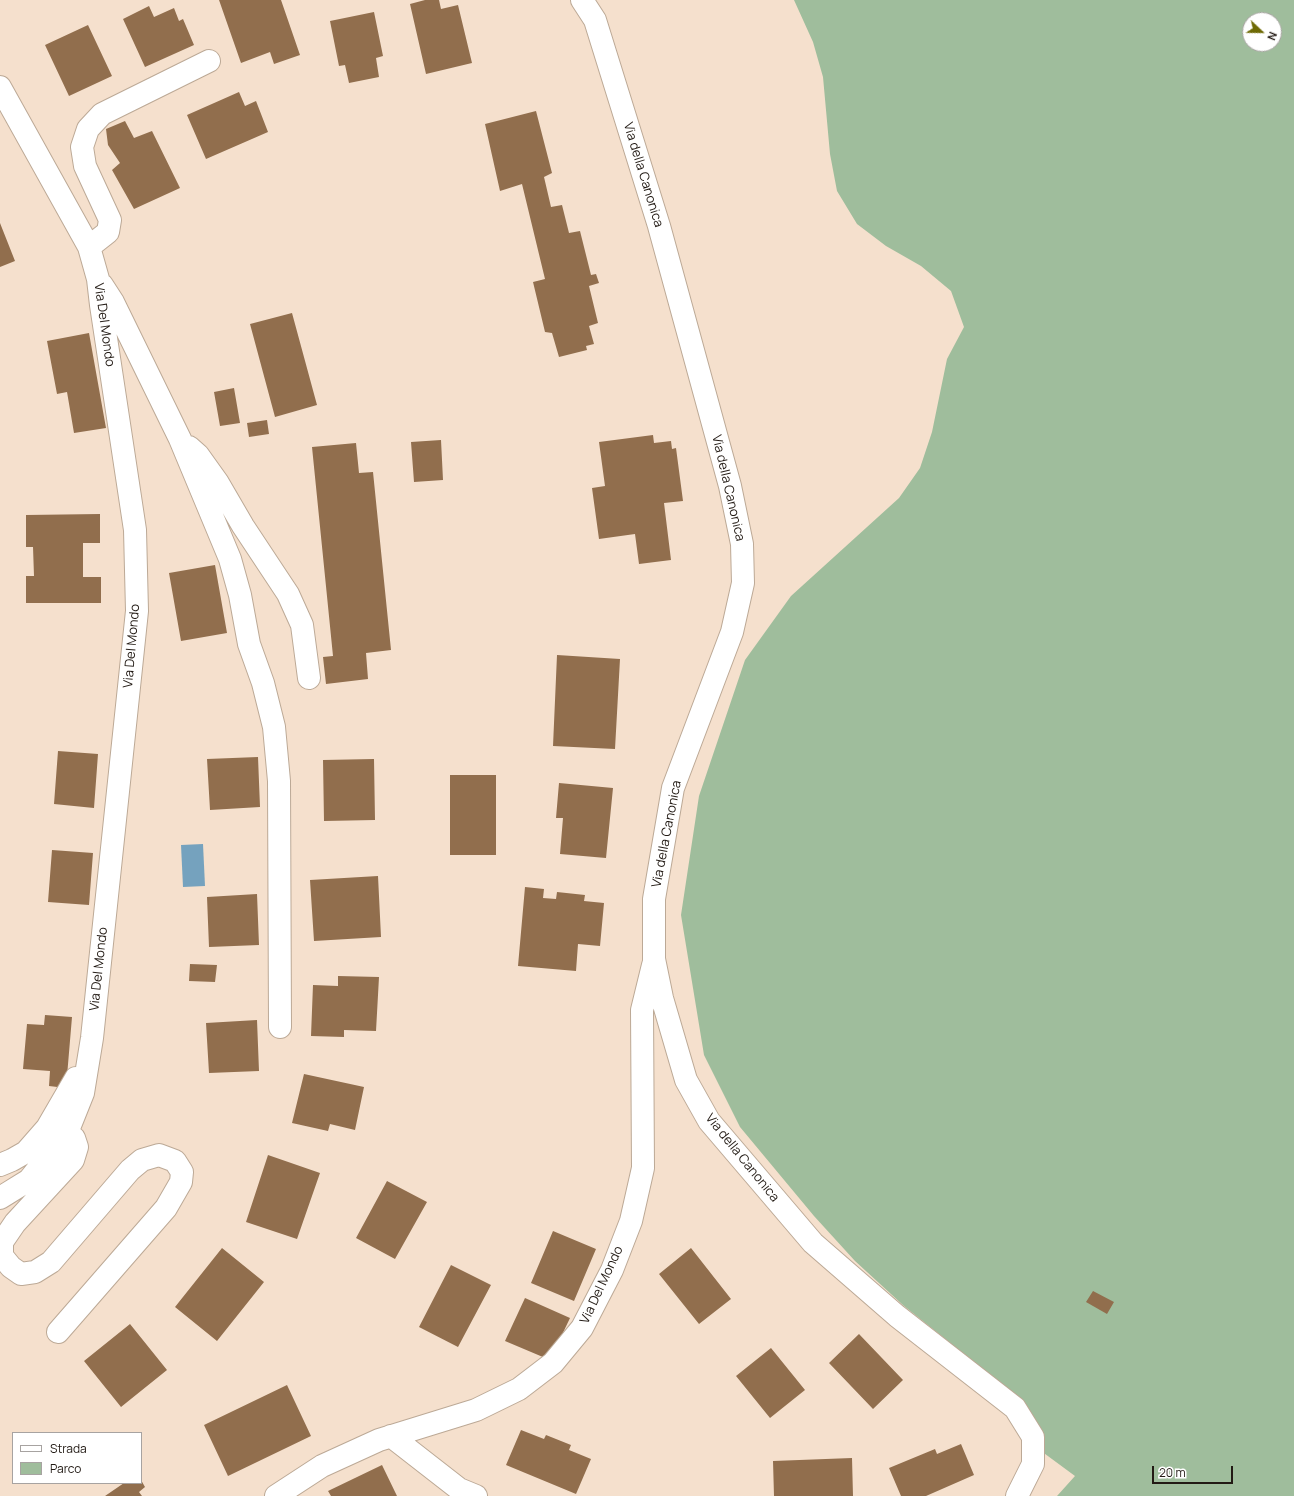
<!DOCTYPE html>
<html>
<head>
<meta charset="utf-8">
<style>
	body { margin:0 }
	#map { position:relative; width:1294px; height:1496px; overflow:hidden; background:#f5e0cd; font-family:Manrope,sans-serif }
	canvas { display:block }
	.legend { position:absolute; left:12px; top:1432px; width:130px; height:52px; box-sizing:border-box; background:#fff; border:1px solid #a7a3a1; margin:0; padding:5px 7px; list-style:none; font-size:12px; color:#221a14 }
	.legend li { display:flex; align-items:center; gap:8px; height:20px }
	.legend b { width:20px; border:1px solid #a7a3a1 }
	.north { position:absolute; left:1242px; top:12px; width:40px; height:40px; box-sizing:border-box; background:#fff; border:1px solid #a7a3a1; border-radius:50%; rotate:112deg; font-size:11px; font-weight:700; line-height:16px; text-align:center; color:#221a14 }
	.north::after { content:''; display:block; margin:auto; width:14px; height:18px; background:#6e6a05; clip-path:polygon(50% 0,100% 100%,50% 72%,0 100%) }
	.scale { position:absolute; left:1152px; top:1466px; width:81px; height:18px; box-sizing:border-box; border:2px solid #221a14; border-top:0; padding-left:5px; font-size:12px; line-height:14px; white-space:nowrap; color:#221a14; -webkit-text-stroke:3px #fff; paint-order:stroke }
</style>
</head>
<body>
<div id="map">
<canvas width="1294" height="1496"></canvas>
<ul class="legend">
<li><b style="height:5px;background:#fff"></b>Strada</li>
<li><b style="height:11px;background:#9fbd9c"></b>Parco</li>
</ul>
<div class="north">N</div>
<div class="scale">20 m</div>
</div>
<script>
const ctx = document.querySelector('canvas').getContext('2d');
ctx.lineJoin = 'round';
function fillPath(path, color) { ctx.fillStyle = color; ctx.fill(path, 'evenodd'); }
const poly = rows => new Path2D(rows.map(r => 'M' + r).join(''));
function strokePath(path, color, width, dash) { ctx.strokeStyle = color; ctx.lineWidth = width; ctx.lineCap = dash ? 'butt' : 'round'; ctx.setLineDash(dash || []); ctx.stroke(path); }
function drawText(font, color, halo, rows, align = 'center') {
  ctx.font = font + ' Manrope,sans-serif'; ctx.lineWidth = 3; ctx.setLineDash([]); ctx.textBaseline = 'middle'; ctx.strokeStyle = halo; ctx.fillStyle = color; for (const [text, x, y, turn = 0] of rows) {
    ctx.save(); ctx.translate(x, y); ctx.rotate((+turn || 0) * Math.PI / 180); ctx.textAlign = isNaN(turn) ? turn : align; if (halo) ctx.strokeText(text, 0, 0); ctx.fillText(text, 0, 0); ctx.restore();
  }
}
fillPath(poly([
	[794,0,1294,0,1294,1496,1057,1496,1075,1476,1037,1448,1016,1404,949,1342,904,1306,855,1261,814,1216,740,1127,704,1055,681,915,699,796,745,660,791,596,899,498,920,468,932,432,947,359,964,327,951,291,921,266,886,246,857,224,837,191,830,154,823,77,813,42],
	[1250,20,1274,20,1274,44,1250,44]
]), '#9fbd9c');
fillPath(poly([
	[203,844,205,886,183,887,181,845]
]), '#75a2be');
fillPath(poly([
	[219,0,281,0,300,55,274,64,270,52,241,63],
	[425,0,439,0,441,9,458,5,472,63,426,74,410,4],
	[149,6,154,17,174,8,179,21,183,19,194,45,145,67,123,19],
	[374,12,383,56,376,58,379,77,349,83,345,65,339,66,330,21],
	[88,25,112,76,69,96,45,45],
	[239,92,245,106,256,101,268,132,206,159,187,115],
	[536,111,552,173,544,177,551,207,562,205,569,233,580,231,591,275,596,274,599,283,589,286,598,323,589,326,594,344,586,346,587,350,559,357,552,333,545,332,533,282,545,279,522,184,500,191,485,124],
	[125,121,134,138,152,131,180,188,134,209,112,170,120,163,108,145,106,129],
	[0,223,15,261,0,267],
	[292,313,317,405,275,417,250,324],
	[89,333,106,428,74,433,67,392,57,394,47,341],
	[234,388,240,423,220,426,214,392],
	[267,420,269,434,249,437,247,423],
	[653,435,654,443,671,441,672,449,676,448,683,501,664,503,671,560,639,564,635,534,599,539,592,488,605,486,599,442],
	[441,440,443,480,414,482,411,442],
	[356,443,359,473,373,472,391,650,366,653,368,679,326,684,323,657,333,656,312,447],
	[100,514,100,543,83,543,83,577,101,577,101,603,26,603,26,576,34,576,33,547,26,547,26,515],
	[215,565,227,633,181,641,169,573],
	[557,655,620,659,615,749,553,746],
	[58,751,98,754,94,808,54,804],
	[258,757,260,807,210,810,207,759],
	[374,759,375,820,324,821,323,760],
	[450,775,496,775,496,855,450,855],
	[559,783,613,788,606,858,560,854,563,818,556,818],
	[52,850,93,853,89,905,48,902],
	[378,876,381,937,314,941,310,880],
	[525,887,544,889,543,898,556,899,557,892,585,895,584,901,604,903,600,946,578,944,576,971,518,966],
	[257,894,259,945,209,947,207,897],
	[190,964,217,965,215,982,189,981],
	[338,976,379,977,376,1031,344,1030,344,1037,311,1036,313,985,338,986],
	[45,1015,72,1017,66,1088,49,1086,50,1071,23,1069,27,1024,44,1025],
	[257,1020,259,1071,209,1073,206,1023],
	[304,1074,364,1087,355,1130,330,1124,328,1131,292,1123],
	[268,1155,320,1173,297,1239,246,1222],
	[387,1181,427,1202,395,1259,356,1238],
	[553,1231,596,1249,574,1301,531,1283],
	[222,1248,264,1282,217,1341,175,1307],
	[691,1248,731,1299,699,1324,659,1274],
	[451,1265,491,1285,458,1347,419,1327],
	[1093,1291,1114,1302,1107,1314,1086,1302],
	[525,1298,570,1318,550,1360,505,1341],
	[130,1324,167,1370,121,1407,84,1361],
	[859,1334,903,1380,873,1409,829,1363],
	[771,1348,805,1390,770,1418,736,1376],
	[287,1385,311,1436,228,1476,204,1425],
	[521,1430,544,1439,546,1435,571,1445,569,1450,591,1459,576,1494,506,1465],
	[961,1444,974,1475,926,1496,901,1496,889,1468,935,1449,937,1454],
	[852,1458,853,1496,774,1496,773,1461],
	[382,1465,397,1496,331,1496,328,1491],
	[141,1480,145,1487,139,1492,142,1496,105,1496,124,1483,141,1483]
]), '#916e4d');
const minor = poly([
	[582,0,595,20,659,226,730,486,742,544,743,583,732,632,673,788,654,899,654,959,662,998,686,1080,709,1121,813,1243,897,1316,1015,1408,1033,1437,1033,1464,1017,1496],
	[0,87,89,247,98,279,101,305,135,530,137,611,92,1038,83,1093,67,1133,29,1180,0,1198],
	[89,247,108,232,110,220,85,166,82,147,88,129,102,114,209,61],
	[102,285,113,302,180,439,230,559,240,595,249,644,263,683,274,727,279,781,280,1027],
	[189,447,198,455,218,483,243,526,288,594,302,625,309,678],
	[0,1165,12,1160,26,1152,47,1128,76,1078],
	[58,1332,166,1208,181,1182,182,1172,175,1161,159,1155,142,1160,130,1170,51,1262,35,1272,21,1274,11,1267,2,1256,2,1242,15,1223,73,1160,77,1147,74,1138,67,1133],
	[391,1436,459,1489,476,1496],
	[276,1496,322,1466,379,1440,476,1410,519,1389,553,1363,582,1328,612,1270,631,1221,643,1168,642,1010,653,965]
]);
strokePath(minor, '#bca996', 24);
strokePath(minor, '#fff', 22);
drawText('13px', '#221a14', '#fff', [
	["Via della Canonica",643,175,73],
	["Via Del Mondo",104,325,82],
	["Via della Canonica",728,488,77],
	["Via Del Mondo",132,646,-85],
	["Via della Canonica",667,834,-79],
	["Via Del Mondo",99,969,-84],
	["Via della Canonica",742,1158,51],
	["Via Del Mondo",602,1285,-65]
]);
</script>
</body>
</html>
